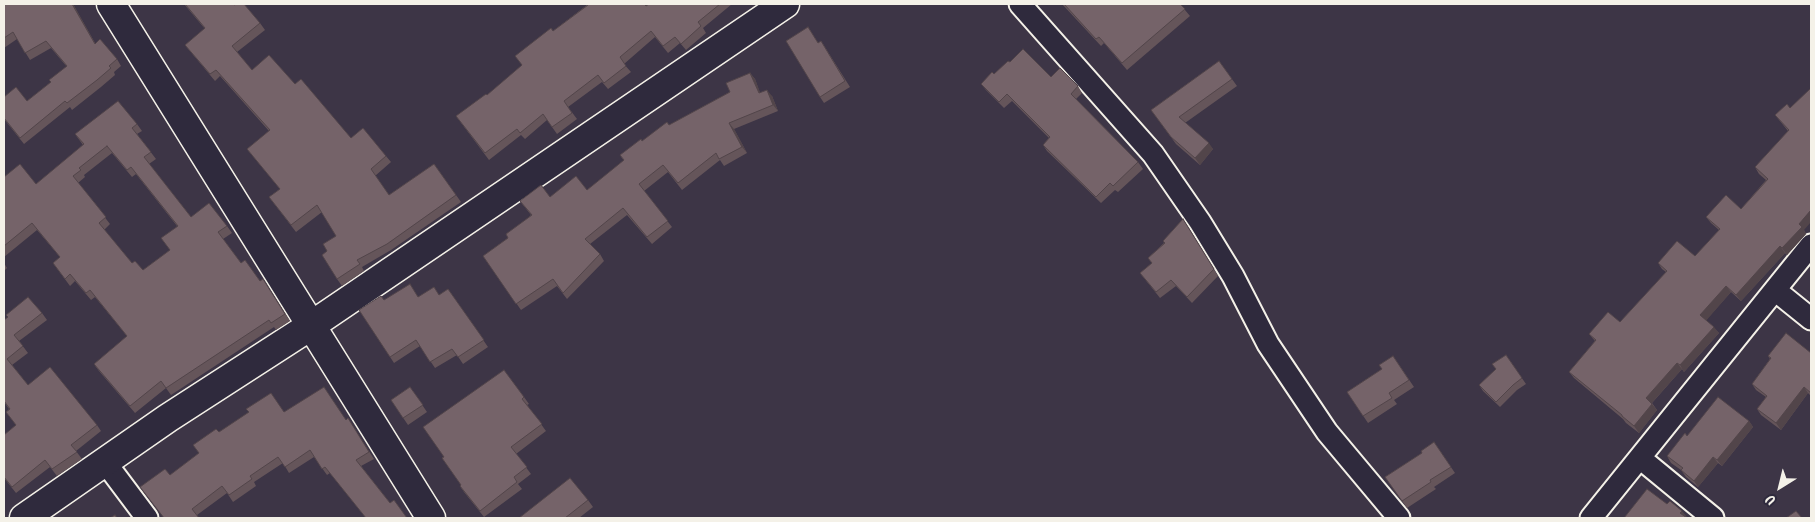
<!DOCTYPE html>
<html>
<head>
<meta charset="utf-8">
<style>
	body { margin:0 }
	#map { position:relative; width:1815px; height:522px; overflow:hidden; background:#3d3546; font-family:Kalam,sans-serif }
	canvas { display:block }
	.frame { position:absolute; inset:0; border:5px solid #f4f1e8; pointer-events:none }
	.north { position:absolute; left:1755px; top:462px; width:50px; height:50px; -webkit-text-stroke:4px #2f2a3d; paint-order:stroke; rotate:216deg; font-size:14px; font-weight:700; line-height:20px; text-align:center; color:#f4f1e8 }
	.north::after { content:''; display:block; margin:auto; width:18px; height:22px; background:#f4f1e8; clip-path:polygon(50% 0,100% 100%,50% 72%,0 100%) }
</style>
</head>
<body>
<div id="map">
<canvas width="1815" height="522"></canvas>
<div class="frame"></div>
<div class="north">U</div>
</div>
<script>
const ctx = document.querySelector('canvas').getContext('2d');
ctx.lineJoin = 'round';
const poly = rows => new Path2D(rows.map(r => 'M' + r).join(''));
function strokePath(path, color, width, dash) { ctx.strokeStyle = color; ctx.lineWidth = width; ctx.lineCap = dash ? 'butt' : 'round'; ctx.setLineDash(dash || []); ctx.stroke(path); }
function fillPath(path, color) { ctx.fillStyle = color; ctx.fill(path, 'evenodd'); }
const street = poly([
	[1020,4,1153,154,1200,222,1233,276,1268,344,1327,432,1399,518],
	[1775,290,1811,319],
	[1640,458,1713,518],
	[105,462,147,518],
	[1591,518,1811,245]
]);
const secondary = poly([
	[111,4,431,518],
	[24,518,168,418,312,325,785,4]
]);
strokePath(street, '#f4f1e8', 25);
strokePath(secondary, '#f4f1e8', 31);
strokePath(street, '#2f2a3d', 21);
strokePath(secondary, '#2f2a3d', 28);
fillPath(poly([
	[4,4,73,4,95,43,117,59,121,66,114,72,115,75,101,87,72,110,70,107,24,144,4,119,4,97,27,101,51,82,67,67,51,48,30,60,17,39,4,48],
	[184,4,233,4,260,23,265,30,237,52,252,70,295,84,351,138,386,156,391,162,375,176,389,195,434,164,461,202,391,250,362,267,364,271,342,286,337,279,327,251,336,236,322,212,296,232,269,197,280,189,247,149,269,131,220,76,215,81,185,45,205,29],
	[586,4,644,4,646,6,649,4,732,4,703,28,706,33,686,50,680,43,668,53,655,37,624,64,631,72,608,89,602,82,568,107,577,119,557,134,547,120,525,139,521,135,489,160,456,116,487,95,522,66,553,31,587,5],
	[1062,4,1180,4,1190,16,1127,70,1104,43,1101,46],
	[808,27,818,43,821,41,850,87,824,103,820,97],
	[1219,61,1237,86,1185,123,1213,149,1200,165,1176,144,1151,110],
	[1010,62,1078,86,1082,93,1076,99,1138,162,1143,169,1118,192,1115,190,1101,203,1047,151,1043,145,1049,138,1012,101,1004,108,986,90,981,84],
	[750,73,755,79,760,93,772,96,778,111,734,129,747,153,724,166,720,160,682,190,668,172,644,191,672,227,652,244,627,215,590,244,600,254,604,261,567,299,557,286,521,310,483,256,508,238,531,215,520,201,550,197,587,190,624,161,620,155,642,141,669,125,730,92],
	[1787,104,1804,230,1806,234,1787,255,1785,253,1741,301,1731,292,1706,320,1719,333,1684,372,1682,369,1652,403,1657,410,1639,433,1626,423,1623,419,1574,378,1569,372,1595,341,1589,334,1620,322,1666,272,1662,269,1658,263,1695,256,1719,230,1711,223,1706,217,1741,209,1766,180,1759,174,1755,167,1788,131,1780,121,1775,115],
	[137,124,142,131,137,134,156,159,149,164,191,217,227,226,232,233,223,239,241,263,260,281,263,279,290,321,276,330,274,327,171,395,166,388,135,413,99,371,94,364,127,336,95,297,91,300,75,281,70,286,53,263,60,257,37,230,4,257,4,177,36,184,83,145,75,134],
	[112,153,132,177,136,174,177,226,170,250,143,270,132,263,104,230,110,224,78,183,85,177,84,175],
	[1183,219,1218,276,1192,303,1176,286,1160,298,1140,273,1152,263,1148,258,1164,243,1163,241],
	[4,263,7,268,4,271],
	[448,289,488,347,463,364,457,355,435,368,420,346,394,363,359,310,384,300,418,297,439,295],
	[42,313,47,320,19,341,28,353,12,365,28,385,97,425,101,431,76,451,82,459,57,476,50,467,16,493,4,478,4,435,16,425,6,412,9,409,4,402,4,320],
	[1811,353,1811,396,1808,393,1781,430,1761,415,1757,409,1766,397,1756,390,1752,384,1770,359,1768,356],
	[1506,355,1526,384,1517,390,1500,407,1483,391,1479,385,1496,369],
	[1393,356,1414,387,1394,400,1397,404,1368,423,1347,392,1382,369],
	[410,387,427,412,408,425,391,400],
	[524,397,529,404,527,405,546,431,516,454,531,474,518,484,522,489,484,517,464,492,460,486,461,485,442,458],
	[284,412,346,420,352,425,374,459,361,466,390,503,407,518,366,518,330,473,327,475,314,457,289,473,283,463,254,482,256,486,233,502,227,493,197,515,164,518,170,475,199,453,219,432],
	[1749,421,1753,427,1722,466,1718,463,1698,487,1686,477,1681,470,1671,463,1667,456,1687,436],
	[1434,442,1455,473,1434,487,1436,489,1407,508,1385,477,1422,453],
	[588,500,593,507,579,518,519,518]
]), '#65555a');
fillPath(poly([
	[72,4,73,4,99,50,95,44],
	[750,73,755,79,763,100,759,93],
	[767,90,772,96,778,111,773,105],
	[729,123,734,129,747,153,742,147],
	[1209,143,1213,149,1200,165,1195,158],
	[1811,210,1811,222,1804,230,1806,234,1787,255,1782,248,1799,224],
	[1780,246,1785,253,1741,301,1736,295],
	[1726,286,1731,292,1705,322,1700,315],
	[1714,327,1719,333,1684,372,1680,365],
	[1677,363,1682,369,1650,405,1646,398],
	[1804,387,1808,393,1781,430,1776,423],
	[1652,404,1657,410,1639,433,1634,426],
	[1749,421,1753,427,1722,466,1717,460],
	[1713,457,1718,463,1698,487,1694,481],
	[1682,511,1687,517,1686,518,1680,513]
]), '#52454a');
const building = poly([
	[4,4,72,4,95,44,100,39,117,59,109,66,111,68,97,80,67,103,65,101,20,138,4,118,4,97,16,87,27,101,51,82,49,80,67,66,46,41,25,53,13,32,4,38,4,4],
	[185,4,233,4,234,5,236,4,244,4,260,23,232,46,252,70,269,55,295,84,301,79,351,138,363,128,386,156,371,169,389,195,434,164,456,195,387,244,357,260,360,264,337,279,322,255,327,251,323,244,336,236,317,205,291,225,269,197,280,189,247,149,270,130,216,70,210,74,185,45,205,28,185,4],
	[587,4,644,4,646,6,649,4,720,4,698,22,701,26,681,44,675,37,663,46,651,31,620,57,626,66,604,83,598,75,564,101,572,113,552,127,543,114,520,133,517,129,485,153,456,116,486,94,487,95,522,65,515,56,551,28,553,31,588,5,587,4],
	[1064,4,1180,4,1185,9,1122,63,1099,37,1096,39,1064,4],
	[808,27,818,43,821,41,845,81,820,97,786,41,808,27],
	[1023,49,1051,77,1060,68,1078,86,1071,94,1138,162,1113,186,1110,183,1096,197,1043,145,1050,137,1007,94,999,102,981,84,992,72,994,74,1008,61,1010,62,1023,49],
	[1219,61,1232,79,1179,117,1209,143,1195,158,1171,137,1151,110,1219,61],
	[750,73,759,93,767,90,773,105,729,123,742,147,719,159,716,153,678,183,663,165,639,184,668,221,647,237,623,208,585,239,600,254,563,293,553,279,516,304,483,256,508,238,506,234,532,215,520,201,541,185,550,197,576,176,587,190,624,160,620,155,641,139,642,141,667,122,669,125,730,92,726,83,750,73],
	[1811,88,1811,210,1799,224,1802,227,1782,248,1780,246,1736,295,1726,286,1700,315,1714,327,1680,365,1677,363,1646,398,1652,404,1634,426,1622,416,1622,415,1569,372,1596,340,1589,334,1608,312,1620,322,1667,271,1658,263,1677,241,1695,256,1720,229,1706,217,1726,195,1741,209,1768,179,1755,167,1789,130,1775,115,1787,104,1790,108,1811,88],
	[118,101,137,124,132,128,151,152,144,157,191,217,209,203,227,226,218,232,241,263,245,260,260,281,263,279,285,314,271,323,269,320,166,388,161,381,130,406,94,364,127,336,90,290,86,293,70,274,65,279,53,263,60,257,32,223,4,246,4,177,20,164,36,184,84,144,75,134,118,101],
	[107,146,127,170,131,167,178,226,161,238,170,250,143,270,135,261,132,263,99,223,106,217,73,176,81,170,79,168,107,146],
	[1183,219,1214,269,1187,297,1171,280,1156,292,1140,273,1152,263,1148,258,1165,243,1163,241,1183,219],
	[410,284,418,297,434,287,439,295,448,289,484,340,458,357,452,349,430,362,416,340,390,357,359,310,381,296,384,300,410,284],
	[28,297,42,313,14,335,23,346,7,359,28,385,50,367,97,425,71,445,77,452,52,469,45,460,12,487,4,477,4,435,16,425,6,412,10,409,4,401,4,320,8,317,6,315,28,297],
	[1786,333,1811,353,1811,393,1804,387,1776,423,1757,409,1767,396,1752,384,1771,358,1768,356,1786,333],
	[1506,355,1522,378,1513,385,1496,402,1479,385,1496,369,1492,364,1506,355],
	[1393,356,1409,380,1389,393,1392,398,1363,416,1347,392,1382,369,1379,365,1393,356],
	[504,370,524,397,522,399,542,424,511,447,527,467,514,477,517,482,480,511,460,486,461,485,442,458,444,457,423,427,504,370],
	[324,387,346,420,348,418,369,452,356,460,390,503,394,500,407,518,366,518,325,467,322,469,310,450,285,467,278,457,250,476,252,479,229,495,222,486,192,509,199,518,164,518,140,487,165,469,170,475,199,453,193,445,216,429,219,432,249,412,246,409,271,393,284,412,324,387],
	[410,387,423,405,403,418,391,400,410,387],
	[1718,397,1749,421,1717,460,1713,457,1694,481,1681,470,1683,468,1667,456,1685,433,1687,436,1718,397],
	[1434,442,1451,467,1430,480,1431,482,1402,501,1385,477,1422,453,1421,451,1434,442],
	[570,478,588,500,565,518,519,518,570,478],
	[1647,489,1667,504,1670,501,1682,511,1680,513,1687,518,1624,518,1647,489],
	[1796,511,1802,518,1786,518,1796,511],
	[115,515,117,518,110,518,115,515]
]);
fillPath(building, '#756369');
strokePath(building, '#52454a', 1);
</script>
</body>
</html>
